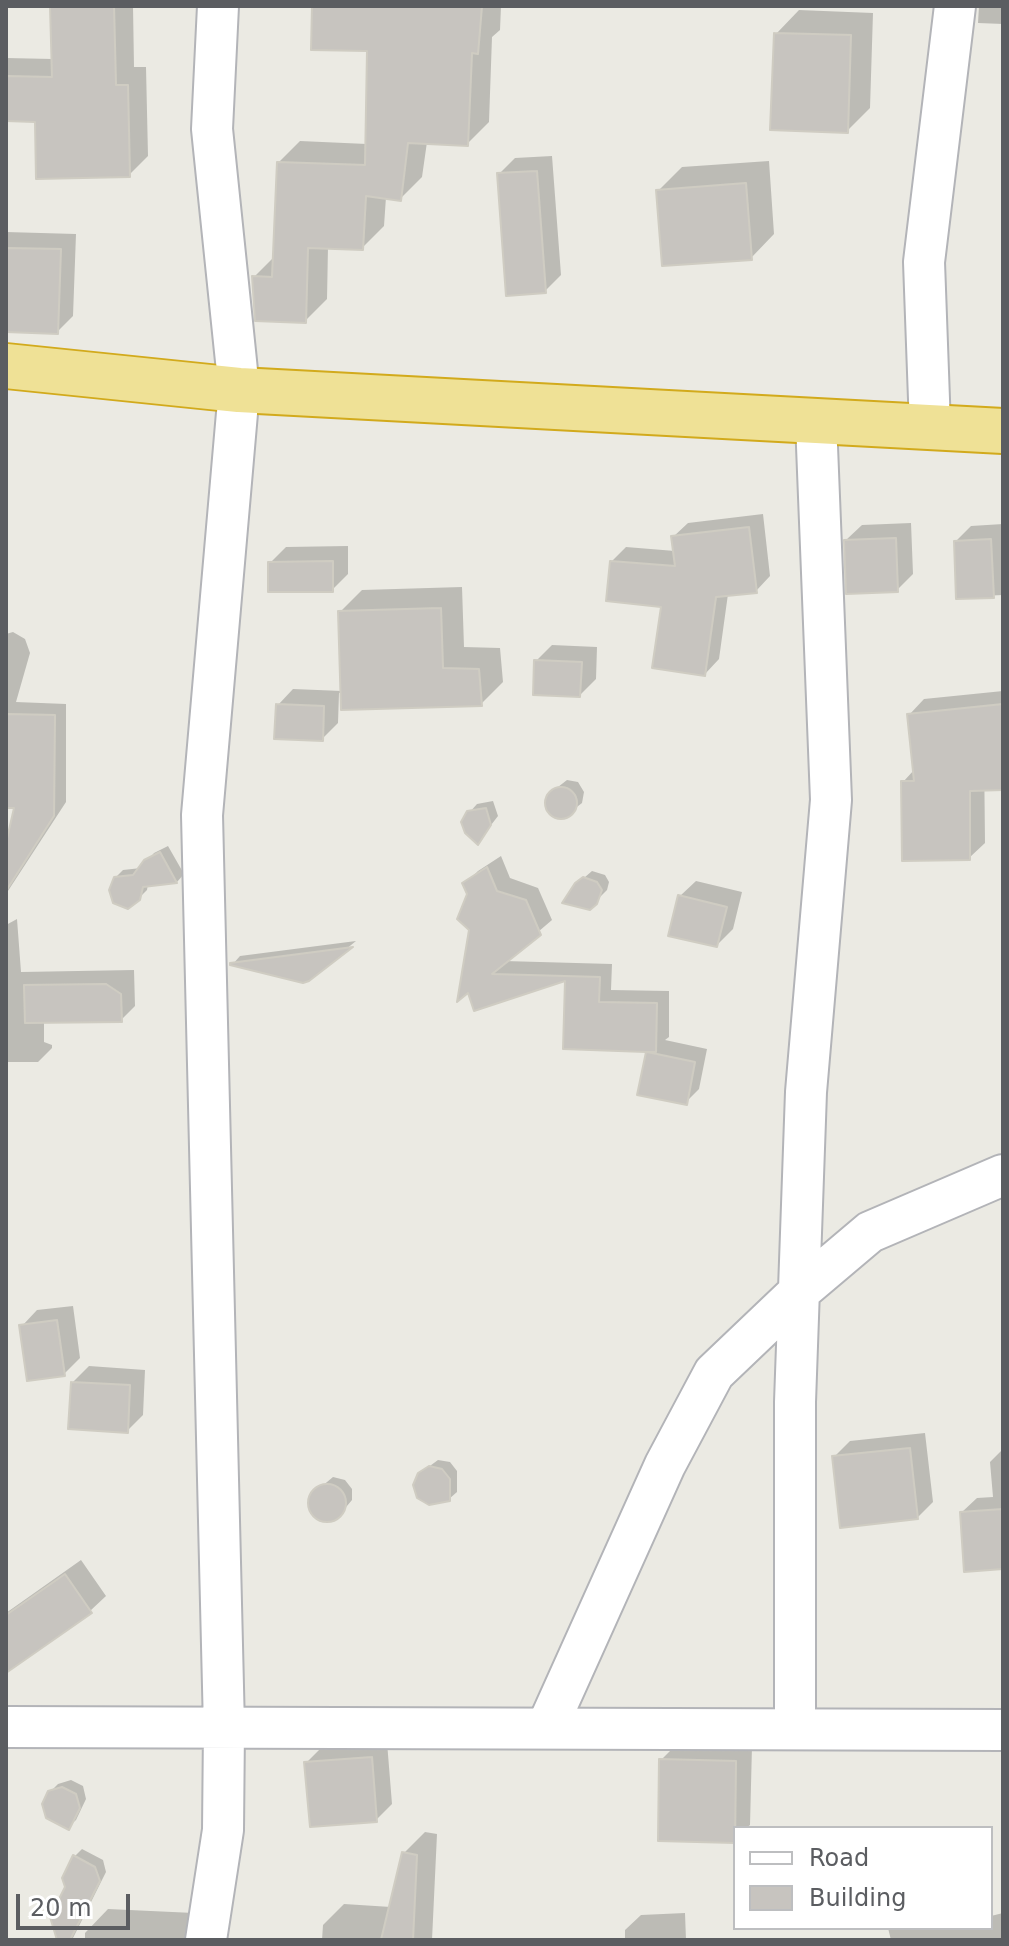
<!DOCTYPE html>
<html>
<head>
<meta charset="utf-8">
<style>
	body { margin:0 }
	#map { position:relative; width:1009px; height:1946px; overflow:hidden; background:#ebeae3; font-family:"DejaVu Sans",sans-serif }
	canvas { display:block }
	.frame { position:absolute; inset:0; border:8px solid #5b5d61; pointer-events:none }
	.legend { position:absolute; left:733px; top:1826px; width:260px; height:104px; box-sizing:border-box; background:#fff; border:2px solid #bdbec0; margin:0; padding:10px 14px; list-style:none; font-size:24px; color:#5b5d61 }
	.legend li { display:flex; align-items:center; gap:16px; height:40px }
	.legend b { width:40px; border:2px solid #bdbec0 }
	.scale { position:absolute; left:16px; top:1894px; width:114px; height:36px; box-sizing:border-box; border:4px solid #5b5d61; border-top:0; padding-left:10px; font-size:24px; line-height:28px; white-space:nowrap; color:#5b5d61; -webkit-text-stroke:6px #fff; paint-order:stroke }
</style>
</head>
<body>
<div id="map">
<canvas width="1009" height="1946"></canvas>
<div class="frame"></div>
<ul class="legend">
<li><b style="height:10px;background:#fff"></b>Road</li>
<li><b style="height:22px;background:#c7c4bf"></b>Building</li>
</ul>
<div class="scale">20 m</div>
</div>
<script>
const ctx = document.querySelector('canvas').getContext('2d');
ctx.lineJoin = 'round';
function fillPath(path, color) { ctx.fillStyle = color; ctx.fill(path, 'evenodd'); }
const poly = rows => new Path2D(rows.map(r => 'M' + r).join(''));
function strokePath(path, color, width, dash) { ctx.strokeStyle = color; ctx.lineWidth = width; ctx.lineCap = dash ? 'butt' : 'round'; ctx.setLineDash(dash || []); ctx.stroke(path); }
fillPath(poly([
	[53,6,133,6,134,67,146,67,148,156,129,175,37,120,6,119,6,58,53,59],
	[314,6,501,6,500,30,492,37,489,122,467,144,427,142,422,177,400,199,386,197,384,226,362,248,328,247,327,299,305,321,254,277,274,257,278,163,300,141,367,144,369,49],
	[979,6,1003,6,1003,24,978,23],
	[799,10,873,13,870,108,847,131,776,34],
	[552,156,561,275,545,291,499,174,515,158],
	[769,161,774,234,751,258,658,191,682,167],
	[6,232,76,234,73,316,57,332,6,330],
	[763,514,770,576,756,591,728,594,719,659,705,674,663,606,612,561,626,547,675,551,673,537,688,523],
	[911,523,913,574,897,590,846,540,862,525],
	[1003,524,1003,595,958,597,956,541,971,526],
	[348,546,348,574,332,590,270,563,286,547],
	[462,587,464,647,500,648,503,682,481,704,339,693,338,723,322,739,278,705,293,689,342,691,340,612,362,590],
	[13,632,25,639,30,653,16,702,66,704,66,802,6,894,6,852,17,806,6,806,6,634],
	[552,645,597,647,596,679,580,695,536,661],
	[1003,691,1003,746,984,748,985,843,969,858,903,782,914,770,909,715,924,699],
	[567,780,578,782,584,792,582,803,564,817,553,815,547,805,549,794],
	[493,801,498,816,478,842,469,813,477,804],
	[168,846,184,874,177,882,148,884,147,890,139,898,115,878,123,870,141,868,154,853],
	[501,856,510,878,538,888,552,920,504,961,612,964,611,990,669,991,669,1037,665,1040,707,1049,699,1089,686,1102,640,1093,648,1050,567,979,475,1008,472,929,457,917,473,902,465,884,478,871],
	[592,871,605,875,609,882,607,890,589,908,577,884],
	[696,881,742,892,733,929,717,945,680,896],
	[17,919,21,972,134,970,135,1006,121,1020,44,1021,44,1042,52,1045,52,1048,38,1062,6,1062,6,963,8,965,6,925],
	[356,941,308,980,233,964,240,956],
	[73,1306,80,1358,64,1374,22,1326,37,1310],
	[89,1366,145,1370,143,1415,127,1431,73,1382],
	[925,1433,933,1502,917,1518,834,1457,850,1441],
	[1003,1449,1003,1567,962,1512,977,1498,993,1497,990,1462],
	[438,1460,450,1462,457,1471,457,1492,449,1499,419,1474],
	[333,1477,345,1480,352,1489,352,1500,336,1519,324,1520,314,1514,310,1503,315,1492],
	[81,1560,106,1596,90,1611,6,1661,6,1613],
	[387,1742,392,1804,376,1820,307,1762,322,1747],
	[677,1744,752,1746,750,1825,746,1828,735,1828,661,1760],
	[71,1780,83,1786,86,1799,76,1820,68,1827,50,1792,58,1784],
	[425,1832,437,1834,432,1940,322,1940,323,1925,344,1904,391,1907,404,1853],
	[82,1849,103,1860,106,1872,72,1940,59,1940,74,1857],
	[108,1909,194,1913,193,1940,85,1940,85,1933],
	[685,1913,686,1940,625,1940,625,1930,641,1915],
	[1003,1913,1003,1940,891,1940,888,1928,991,1928,991,1916]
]), '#0003');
const building = poly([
	[50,6,114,6,116,85,128,85,130,177,36,179,35,122,6,121,6,76,52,77,50,6],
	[312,6,482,6,478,54,472,53,468,146,408,143,401,201,366,196,363,250,308,248,306,323,255,321,252,276,272,277,277,162,365,165,367,51,311,50,312,6],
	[774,33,851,35,848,133,770,130,774,33],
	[537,171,546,293,506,296,497,173,537,171],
	[746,183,752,260,662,266,656,190,746,183],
	[6,248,61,249,58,334,6,332,6,248],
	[749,527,757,593,716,597,705,676,652,668,661,607,606,601,610,561,675,566,671,536,749,527],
	[896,538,898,592,846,594,844,540,896,538],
	[991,539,994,598,956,599,954,541,991,539],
	[333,561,333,592,268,592,268,562,333,561],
	[441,608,443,668,479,669,482,706,341,710,338,611,441,608],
	[534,660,582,662,580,697,533,695,534,660],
	[276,704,324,706,323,741,274,739,276,704],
	[1003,704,1003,790,970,791,970,860,902,861,901,781,914,781,907,714,1003,704],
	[6,714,55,715,54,816,6,891,6,843,14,808,6,808,6,714],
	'545 803a16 16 0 1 1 32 0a16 16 0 1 1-32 0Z',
	[486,808,491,825,478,845,465,833,461,822,467,811,486,808],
	[160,852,177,883,143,887,140,900,128,909,113,903,109,890,114,877,133,875,144,860,160,852],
	[487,867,497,891,526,900,541,935,492,974,600,977,599,1002,657,1003,656,1052,647,1052,695,1062,687,1105,637,1095,646,1052,563,1049,565,981,474,1011,468,993,457,1002,469,930,457,919,467,894,462,883,487,867],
	[583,877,597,882,602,890,597,904,590,910,562,903,575,883,583,877],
	[678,895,727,907,717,947,668,936,678,895],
	[353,947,309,981,303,983,230,965,230,963,353,947],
	[106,984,121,994,122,1022,25,1023,24,985,106,984],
	[57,1320,65,1376,27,1381,19,1325,57,1320],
	[71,1382,130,1385,128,1433,68,1429,71,1382],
	[910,1448,918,1519,840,1528,832,1456,910,1448],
	[429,1466,442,1469,450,1479,450,1501,429,1505,417,1498,413,1485,418,1473,429,1466],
	'308 1503a19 19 0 1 1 38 0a19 19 0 1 1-38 0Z',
	[1003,1509,1003,1569,964,1572,960,1512,1003,1509],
	[65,1574,92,1613,6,1673,6,1615,65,1574],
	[372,1757,377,1822,310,1827,304,1762,372,1757],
	[659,1759,736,1761,735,1843,658,1841,659,1759],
	[62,1787,76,1794,80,1808,69,1830,46,1818,42,1804,48,1791,62,1787],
	[402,1852,417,1855,413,1940,381,1940,402,1852],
	[73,1855,95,1867,100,1881,70,1940,57,1940,50,1917,65,1887,62,1878,73,1855]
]);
fillPath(building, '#c7c4bf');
strokePath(building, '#cfccc2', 2);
const street = poly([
	[930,427,924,262,955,6],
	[6,1727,1003,1730],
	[547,1727,665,1465,714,1373,799,1292,870,1232,1003,1175],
	[795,1729,795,1402,806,1092,831,800,816,421],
	[206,1940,223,1830,224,1728,202,815,239,390,212,129,218,6]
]);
const highway = poly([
	[6,366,239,390,1003,431]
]);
strokePath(street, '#b3b4b8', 44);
strokePath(highway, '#d2aa1c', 48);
strokePath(street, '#fff', 40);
strokePath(highway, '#efe196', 44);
</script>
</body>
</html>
